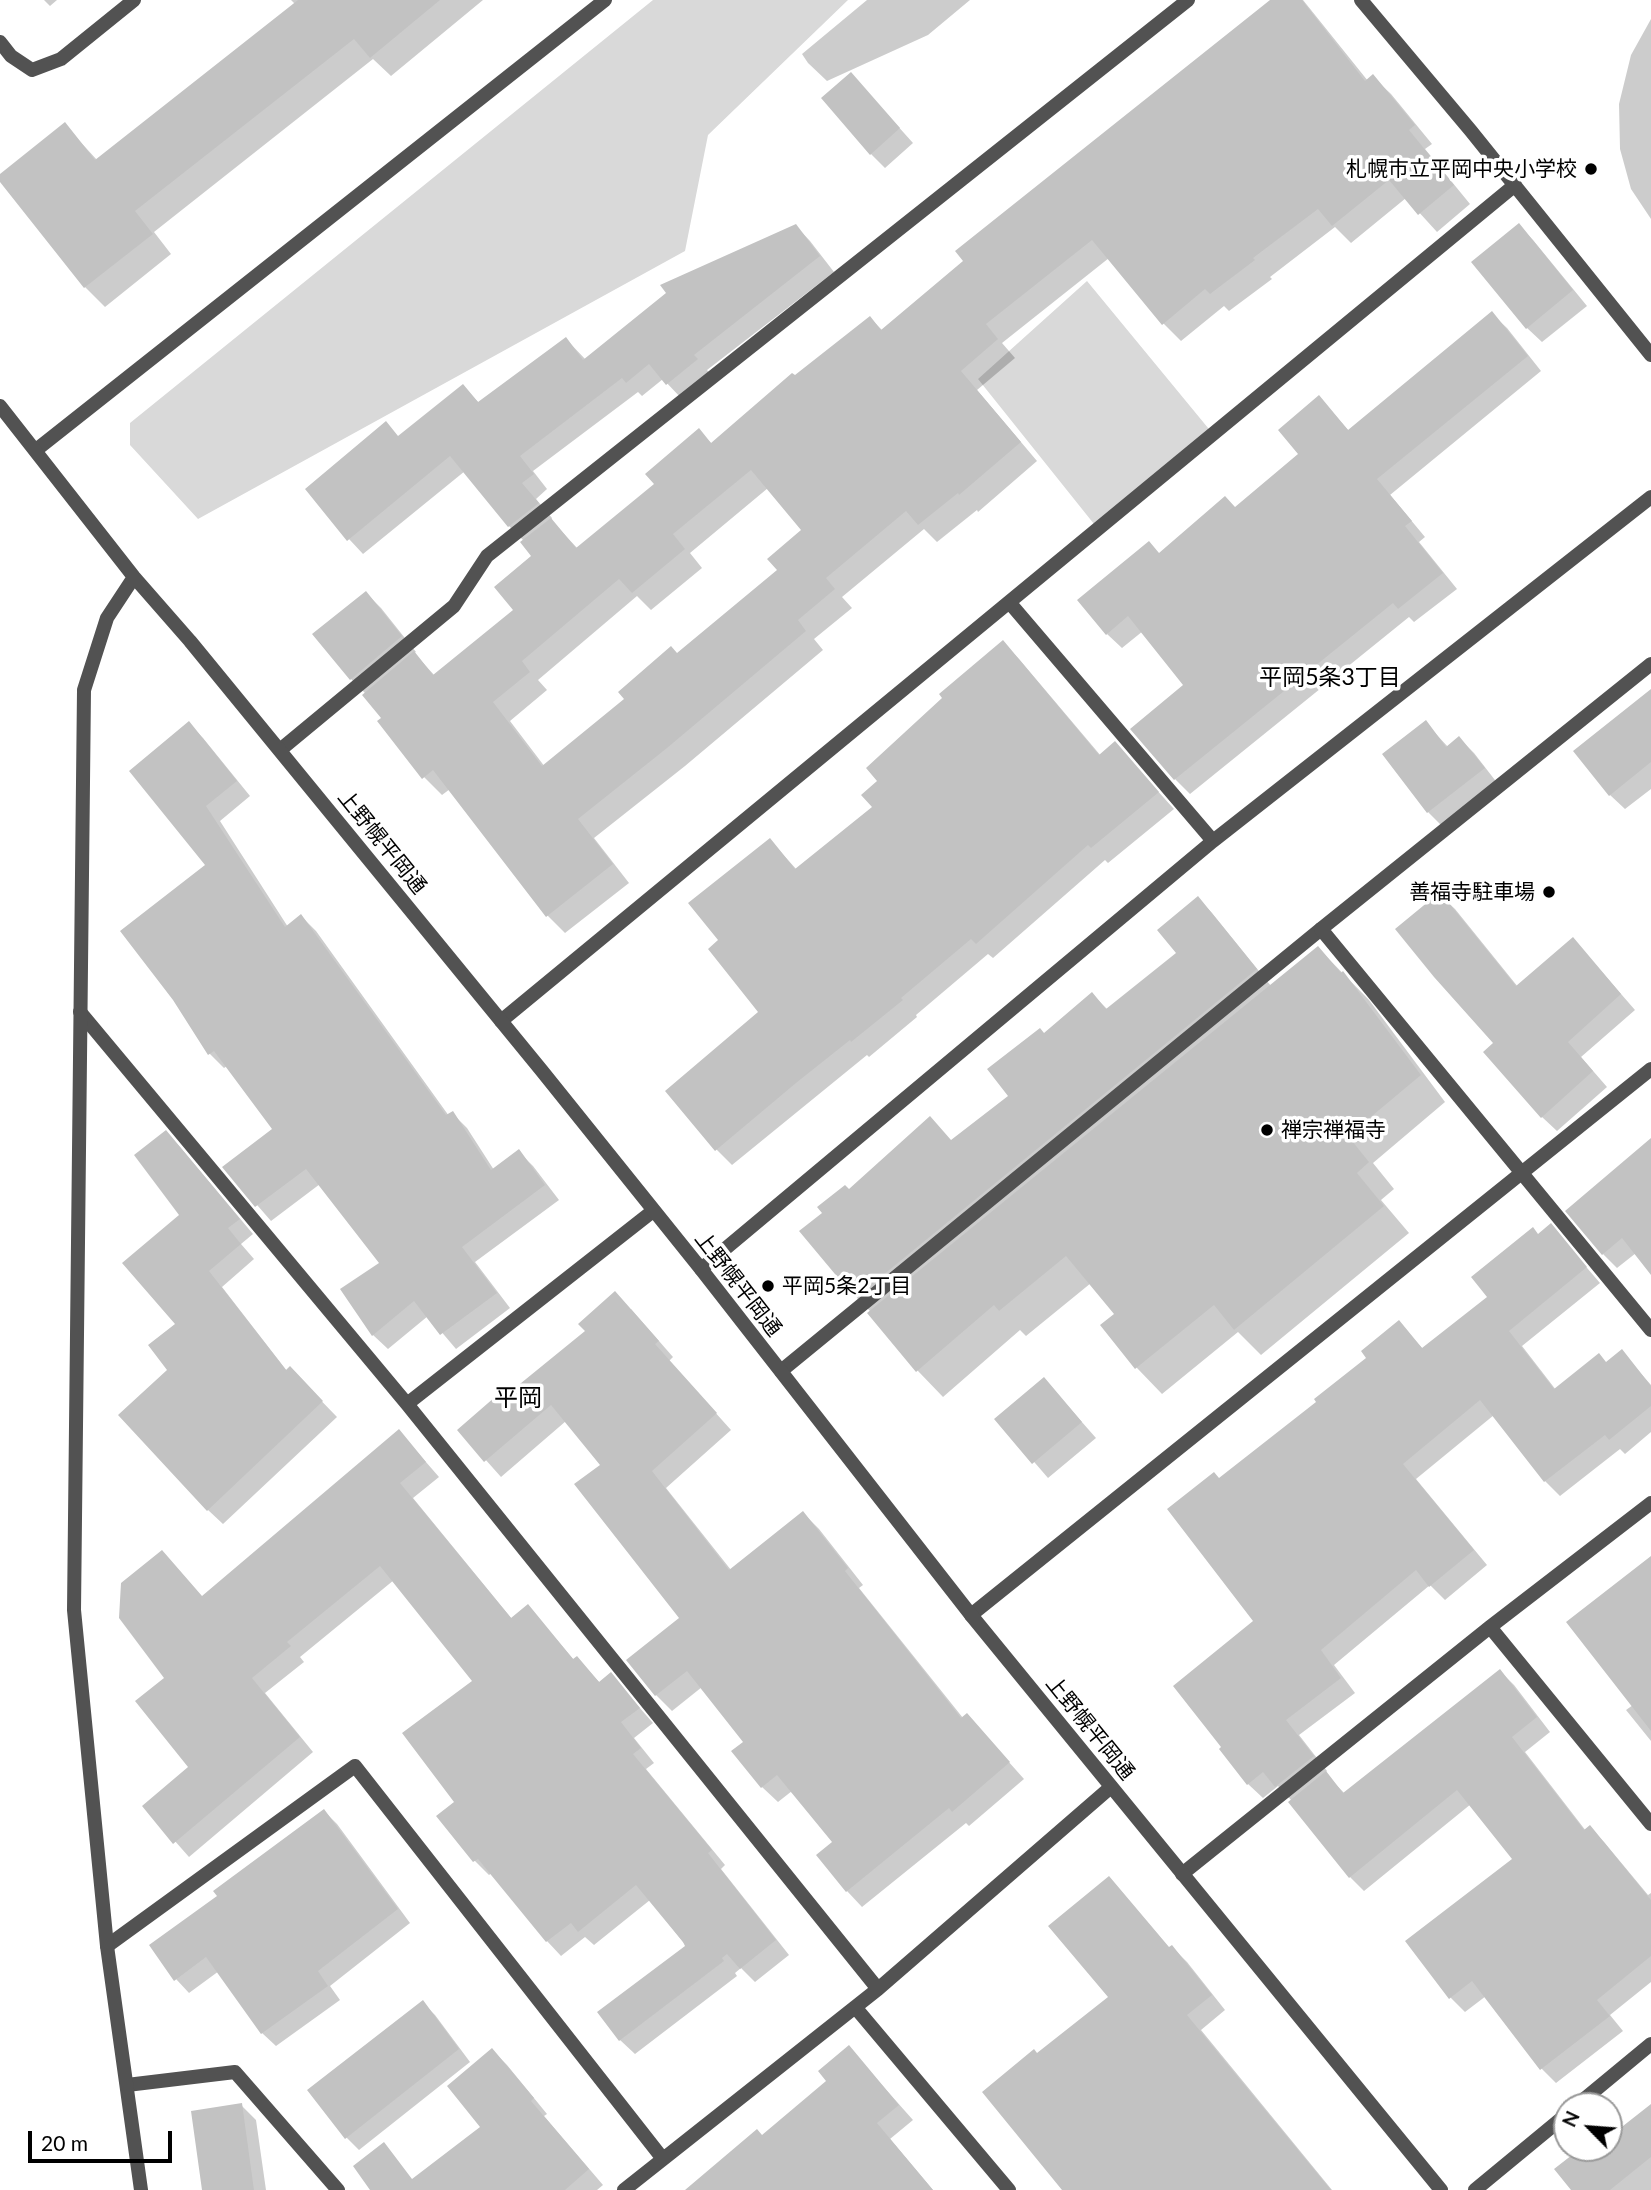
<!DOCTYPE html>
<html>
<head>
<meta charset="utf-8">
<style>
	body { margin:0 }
	#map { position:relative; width:1651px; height:2190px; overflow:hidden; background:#fff; font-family:Lato,sans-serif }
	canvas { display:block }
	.north { position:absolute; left:1553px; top:2092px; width:70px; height:70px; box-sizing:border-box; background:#fff; border:2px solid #999; border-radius:50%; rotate:295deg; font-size:19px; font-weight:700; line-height:28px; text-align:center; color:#000 }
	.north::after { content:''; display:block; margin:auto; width:24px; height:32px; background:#000; clip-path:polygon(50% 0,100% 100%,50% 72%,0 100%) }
	.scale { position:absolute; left:28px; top:2131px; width:144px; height:32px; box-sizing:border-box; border:4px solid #000; border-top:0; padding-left:9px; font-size:21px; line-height:24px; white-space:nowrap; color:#000; -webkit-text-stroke:5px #fff; paint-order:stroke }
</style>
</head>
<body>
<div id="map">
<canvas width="1651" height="2190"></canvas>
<div class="north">N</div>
<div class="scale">20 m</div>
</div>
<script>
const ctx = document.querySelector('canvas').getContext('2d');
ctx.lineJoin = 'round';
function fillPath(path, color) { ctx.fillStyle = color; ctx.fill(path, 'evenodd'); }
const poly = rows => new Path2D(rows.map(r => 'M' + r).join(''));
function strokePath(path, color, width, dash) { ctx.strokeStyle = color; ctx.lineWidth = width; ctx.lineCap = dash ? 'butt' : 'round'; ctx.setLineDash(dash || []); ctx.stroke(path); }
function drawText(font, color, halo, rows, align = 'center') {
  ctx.font = font + ' Lato,"Noto Sans JP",sans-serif'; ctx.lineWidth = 7; ctx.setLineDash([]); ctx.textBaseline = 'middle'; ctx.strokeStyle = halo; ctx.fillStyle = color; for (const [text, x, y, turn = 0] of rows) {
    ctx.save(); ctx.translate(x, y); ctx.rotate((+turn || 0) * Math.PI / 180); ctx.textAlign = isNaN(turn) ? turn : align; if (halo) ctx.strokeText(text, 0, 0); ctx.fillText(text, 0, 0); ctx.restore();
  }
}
fillPath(poly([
	[653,0,848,0,708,135,685,251,198,519,130,445,130,423],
	[1087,281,1213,434,1098,529,978,379]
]), '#d9d9d9');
fillPath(poly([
	[44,0,57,0,50,6],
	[291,0,483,0,391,76,373,59,154,232,171,254,105,307,85,287,0,177,65,125,97,160,295,4],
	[867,0,970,0,928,35,827,81,808,63,802,54],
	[1273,0,1303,0,1307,5,1368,81,1373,77,1391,94,1432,144,1425,149,1470,204,1437,232,1406,198,1351,243,1335,227,1270,277,1272,279,1229,311,1224,306,1181,341,1163,323,1109,258,1002,343,1015,358,977,390,1037,461,978,512,977,510,937,542,924,529,842,597,852,608,814,639,823,650,685,766,594,838,629,883,565,933,547,915,450,789,442,795,424,777,366,694,351,679,366,593,381,608,416,652,414,653,435,676,516,610,533,557,524,541,509,526,465,471,363,554,349,539,399,437,463,386,479,403,566,339,586,360,796,226,810,241,834,272,707,370,711,375,682,399,663,379,642,396,638,392,533,471,547,489,536,499,552,518,551,520,578,549,656,484,699,431,712,444,870,318,883,331],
	[768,488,804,530,779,571,545,767,510,721,547,690,538,680,637,596,651,610,702,568,690,553],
	[1651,19,1651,219,1631,189,1620,149,1619,104,1631,55],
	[851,74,913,143,885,168,871,154],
	[1519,226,1533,240,1587,306,1542,342,1527,328],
	[1492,314,1507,328,1541,371,1390,495,1425,537,1419,542,1457,589,1414,622,1409,617,1190,794,1175,779,1186,685,1143,631,1122,648,1107,634,1160,555,1235,509,1300,454,1319,397,1349,431],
	[1003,643,1019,659,1101,756,1115,744,1174,809,1108,863,1105,860,993,958,988,954,916,1015,917,1017,869,1057,867,1055,732,1165,716,1149,760,1012,721,941,770,840,797,870,874,807,879,781],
	[1651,690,1651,789,1625,809,1610,795],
	[1425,722,1448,747,1459,738,1474,753,1498,784,1443,827,1428,812,1384,755],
	[189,724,203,738,250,796,220,821,288,927,301,916,316,931,449,1116,452,1113,467,1128,494,1170,519,1152,533,1166,559,1200,475,1262,510,1308,456,1349,428,1316,388,1349,373,1335,382,1263,320,1184,271,1221,224,1167,275,1129,227,1066,224,1068,209,1053,207,865],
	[1440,895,1455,909,1518,987,1588,956,1635,1010,1581,1057,1607,1087,1557,1131,1542,1117,1496,1044],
	[1198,898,1212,913,1271,986,1318,948,1369,1000,1445,1102,1373,1163,1394,1189,1381,1200,1409,1233,1261,1355,1238,1332,1162,1394,1137,1368,1103,1325,1116,1314,1091,1283,1026,1336,1020,1330,943,1397,918,1371,869,1313,871,1312,856,1297,849,1191,952,1141,1011,1096,1044,1035,1092,994,1108,1010,1178,953],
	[166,1132,180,1147,253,1234,241,1244,254,1259,222,1287,287,1371,304,1383,337,1417,223,1524,208,1510,170,1370,177,1324,181,1215],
	[1651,1151,1651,1268,1636,1253,1617,1268,1603,1254],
	[1551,1226,1600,1283,1522,1346,1556,1390,1607,1364,1622,1352,1651,1385,1651,1432,1625,1454,1620,1449,1560,1496,1545,1481,1494,1415,1416,1479,1487,1565,1445,1600,1430,1585,1334,1665,1355,1693,1299,1735,1327,1771,1325,1773,1345,1794,1500,1671,1514,1685,1550,1732,1525,1752,1586,1831,1590,1828,1604,1842,1648,1895,1651,1893,1651,1982,1610,2015,1623,2031,1556,2083,1542,2069,1486,1996,1465,2012,1451,1998,1407,1941,1514,1859,1471,1804,1364,1891,1350,1877,1292,1801,1278,1786,1263,1798,1248,1784,1255,1621,1219,1480,1319,1403,1369,1358,1398,1322,1423,1349,1490,1297,1539,1235],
	[631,1309,673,1357,669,1361,731,1430,666,1488,731,1570,803,1513,819,1529,863,1585,859,1588,963,1718,967,1715,1024,1779,969,1826,966,1823,862,1907,847,1891,835,1843,792,1791,778,1802,762,1787,745,1742,702,1687,672,1711,656,1695,628,1661,681,1619,602,1465,566,1421,501,1477,460,1431],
	[1044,1379,1096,1438,1048,1478,997,1419],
	[399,1431,439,1477,413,1498,512,1619,528,1606,574,1660,577,1658,600,1683,611,1675,653,1723,634,1738,654,1763,646,1769,725,1865,721,1869,789,1955,755,1982,741,1968,735,1973,737,1976,635,2054,620,2040,600,2013,687,1947,650,1900,594,1945,585,1937,561,1956,547,1941,492,1873,489,1875,475,1861,439,1816,456,1802,475,1681,394,1580,300,1657,304,1662,265,1693,313,1752,189,1857,144,1806,191,1767,166,1678,203,1597],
	[1651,1558,1651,1741,1626,1710,1633,1705],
	[324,1811,337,1824,410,1923,330,1986,340,2000,276,2046,262,2033,219,1971,189,1993,176,1979],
	[1172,1947,1187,1962,1225,2010,1201,2030,1332,2190,1066,2190,1038,2055],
	[422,2002,435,2015,470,2062,359,2150,346,2137],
	[849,2048,913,2120,890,2139,933,2190,688,2190,762,2137,829,2081],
	[492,2050,507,2065,547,2114,544,2116,603,2185,597,2190,401,2190,483,2127],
	[241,2105,256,2120,266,2190,204,2190],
	[1651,2107,1651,2190,1574,2190,1584,2148,1609,2148,1609,2127,1611,2126,1617,2133]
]), '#0003');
fillPath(poly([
	[298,0,440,0,370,58,354,39,135,211,153,234,84,288,0,182,0,174,65,122,95,160],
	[1270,0,1302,0,1365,81,1373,74,1415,125,1409,130,1454,185,1418,215,1389,180,1332,226,1318,209,1253,258,1255,260,1210,294,1205,289,1162,325,1092,240,986,324,998,339,961,371,1021,442,959,495,958,493,918,525,906,511,826,578,835,589,798,620,806,631,667,748,578,819,613,864,546,917,433,770,422,779,377,721,381,718,362,695,414,651,433,675,513,610,494,587,531,556,520,542,551,518,576,548,654,484,645,474,699,428,711,443,792,373,795,375,870,316,881,330,963,261,955,251],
	[751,470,801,530,767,559,777,570,677,653,671,646,618,692,624,699,542,766,493,702,530,672,522,661,619,579,632,593,685,549,673,534],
	[851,72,900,128,870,155,821,98],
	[1519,223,1573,290,1526,329,1471,262],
	[796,224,820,256,694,355,698,359,666,385,649,364,626,383,622,378,520,456,534,474,522,483,539,503,508,527,450,456,347,541,305,489,386,421,398,436,463,384,478,402,566,337,583,360,666,293,660,285],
	[1492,311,1528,356,1377,479,1412,521,1405,526,1443,573,1398,609,1393,603,1174,780,1130,729,1183,685,1128,616,1106,635,1077,600,1149,541,1159,553,1225,496,1235,507,1298,454,1278,430,1319,395,1348,430],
	[366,591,402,636,350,680,312,634],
	[1003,640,1099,755,1115,741,1159,792,1091,848,1088,845,976,944,971,939,901,998,903,1000,851,1042,850,1040,796,1083,715,1151,665,1091,758,1012,708,949,718,940,688,903,770,838,795,869,872,807,861,795,877,781,866,768,942,698,939,694],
	[1651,689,1651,762,1609,796,1573,751],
	[1426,720,1446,747,1459,736,1485,768,1427,813,1382,754],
	[189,721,237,781,206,806,285,927,301,914,446,1115,453,1111,491,1170,519,1149,545,1185,462,1247,497,1293,440,1335,414,1301,372,1336,340,1289,379,1263,306,1169,255,1207,222,1167,272,1129,214,1051,208,1055,173,1000,120,931,205,865,129,771],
	[1440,892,1516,986,1573,937,1621,994,1568,1042,1593,1071,1541,1118,1483,1052,1493,1043,1434,977,1395,929],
	[1198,896,1257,969,855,1298,799,1231,822,1213,817,1207,845,1185,849,1189,930,1116,951,1140,1008,1096,987,1069,1040,1028,1044,1033,1092,992,1106,1009,1176,953,1157,930],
	[1318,946,1341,973,1343,971,1421,1075,1348,1136,1369,1162,1357,1173,1384,1206,1234,1330,1214,1305,1135,1369,1100,1325,1114,1314,1066,1256,999,1311,994,1305,916,1372,867,1313],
	[166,1130,240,1219,228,1228,241,1244,209,1271,286,1370,290,1366,323,1401,207,1511,118,1415,167,1370,148,1345,175,1324,122,1263,179,1215,134,1155],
	[1651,1138,1651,1275,1622,1238,1602,1255,1565,1211],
	[1551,1223,1587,1267,1509,1331,1554,1389,1599,1353,1606,1362,1622,1349,1651,1386,1651,1406,1609,1440,1605,1435,1544,1482,1480,1400,1403,1464,1474,1550,1429,1587,1416,1570,1321,1650,1341,1678,1286,1720,1314,1756,1275,1787,1263,1772,1247,1785,1219,1749,1221,1747,1173,1686,1253,1621,1167,1509,1214,1472,1219,1478,1316,1402,1314,1399,1366,1358,1361,1351,1399,1320,1422,1348,1487,1297,1471,1277,1533,1227,1538,1234],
	[615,1291,659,1341,655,1344,717,1413,652,1471,729,1570,803,1511,848,1568,845,1571,961,1718,967,1713,1010,1762,952,1812,949,1808,846,1892,816,1855,832,1842,777,1775,761,1788,731,1751,743,1742,687,1671,655,1696,626,1660,679,1618,574,1484,600,1465,551,1405,484,1462,457,1430,495,1397,499,1401,585,1331,578,1324],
	[1044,1377,1082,1422,1032,1464,994,1419],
	[399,1429,426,1462,400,1483,511,1618,528,1604,573,1659,577,1656,599,1682,611,1672,640,1708,621,1722,641,1748,633,1754,712,1850,708,1853,776,1940,740,1969,727,1954,722,1958,724,1961,619,2041,597,2012,685,1946,683,1942,636,1885,578,1932,571,1923,546,1942,478,1859,473,1862,436,1816,454,1802,402,1733,472,1681,380,1566,287,1642,291,1646,252,1678,300,1737,173,1844,142,1806,188,1767,135,1701,164,1678,119,1618,121,1583,162,1550,202,1596],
	[1651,1556,1651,1731,1566,1622],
	[1500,1669,1537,1717,1512,1737,1584,1830,1590,1825,1651,1900,1651,1956,1597,2000,1610,2016,1540,2070,1472,1981,1449,1999,1405,1941,1512,1859,1457,1790,1349,1878,1288,1802,1326,1771,1343,1793],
	[324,1809,398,1909,318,1971,328,1986,261,2034,206,1957,174,1981,149,1945,217,1896,213,1891],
	[1109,1876,1169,1947,1172,1945,1212,1995,1187,2015,1331,2190,1062,2190,982,2092,1034,2049,1037,2053,1108,1997,1048,1926],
	[423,2000,459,2049,345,2139,307,2090],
	[849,2045,899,2105,877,2123,933,2190,685,2190,757,2129,762,2135,826,2081,818,2071],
	[492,2048,534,2098,531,2101,589,2169,565,2190,370,2190,353,2166,384,2142,412,2179,480,2127,447,2086],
	[242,2103,254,2190,202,2190,191,2111],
	[1651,2104,1651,2157,1610,2190,1571,2190,1554,2169,1581,2148,1609,2148,1609,2137]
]), '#c2c2c2');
strokePath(poly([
	[781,1371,1321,929],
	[127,2085,235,2072,338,2190]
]), '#525252', 14);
strokePath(poly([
	[1361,0,1471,131,1651,355],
	[0,42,11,56,32,70,61,59,134,0],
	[36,450,605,0],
	[1009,602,1213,841],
	[1651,664,1321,929,1651,1330],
	[280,750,454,606,487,556,1188,0],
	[80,1012,407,1404,878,1989],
	[501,1021,1515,185],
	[701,1269,1213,841,1651,497],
	[407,1404,653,1211],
	[971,1615,1651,1069],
	[1490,1627,1651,1824],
	[1182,1874,1490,1627,1651,1503],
	[107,1946,355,1766,663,2159],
	[855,2007,1009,2190],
	[1576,2106,1651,2044],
	[624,2190,878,1989,1111,1787],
	[1475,2190,1567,2114]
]), '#525252', 14);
strokePath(poly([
	[0,406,134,577,190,641,542,1071,701,1269,971,1615,1441,2190],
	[134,577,107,618,84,690,74,1610,107,1946,141,2190]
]), '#525252', 14);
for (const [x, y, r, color] of [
	[1591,169,7,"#000"],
	[1549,892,7,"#000"],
	[1267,1130,7,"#000"],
	[768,1286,7,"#000"]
]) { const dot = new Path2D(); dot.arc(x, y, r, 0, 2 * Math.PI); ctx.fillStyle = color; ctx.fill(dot); strokePath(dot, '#fff', 2.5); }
drawText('21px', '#000', '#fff', [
	["札幌市立平岡中央小学校",1577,169],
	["善福寺駐車場",1535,892],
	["禅宗禅福寺",1281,1130,"left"],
	["平岡5条2丁目",782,1286,"left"]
], 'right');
drawText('21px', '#000', '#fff', [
	["上野幌平岡通",382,842,51],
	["上野幌平岡通",738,1284,52],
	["上野幌平岡通",1090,1728,51]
]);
drawText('23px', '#000', '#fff', [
	["平岡5条3丁目",1330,678]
]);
drawText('24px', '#000', '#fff', [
	["平岡",518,1398]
]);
</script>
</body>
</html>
